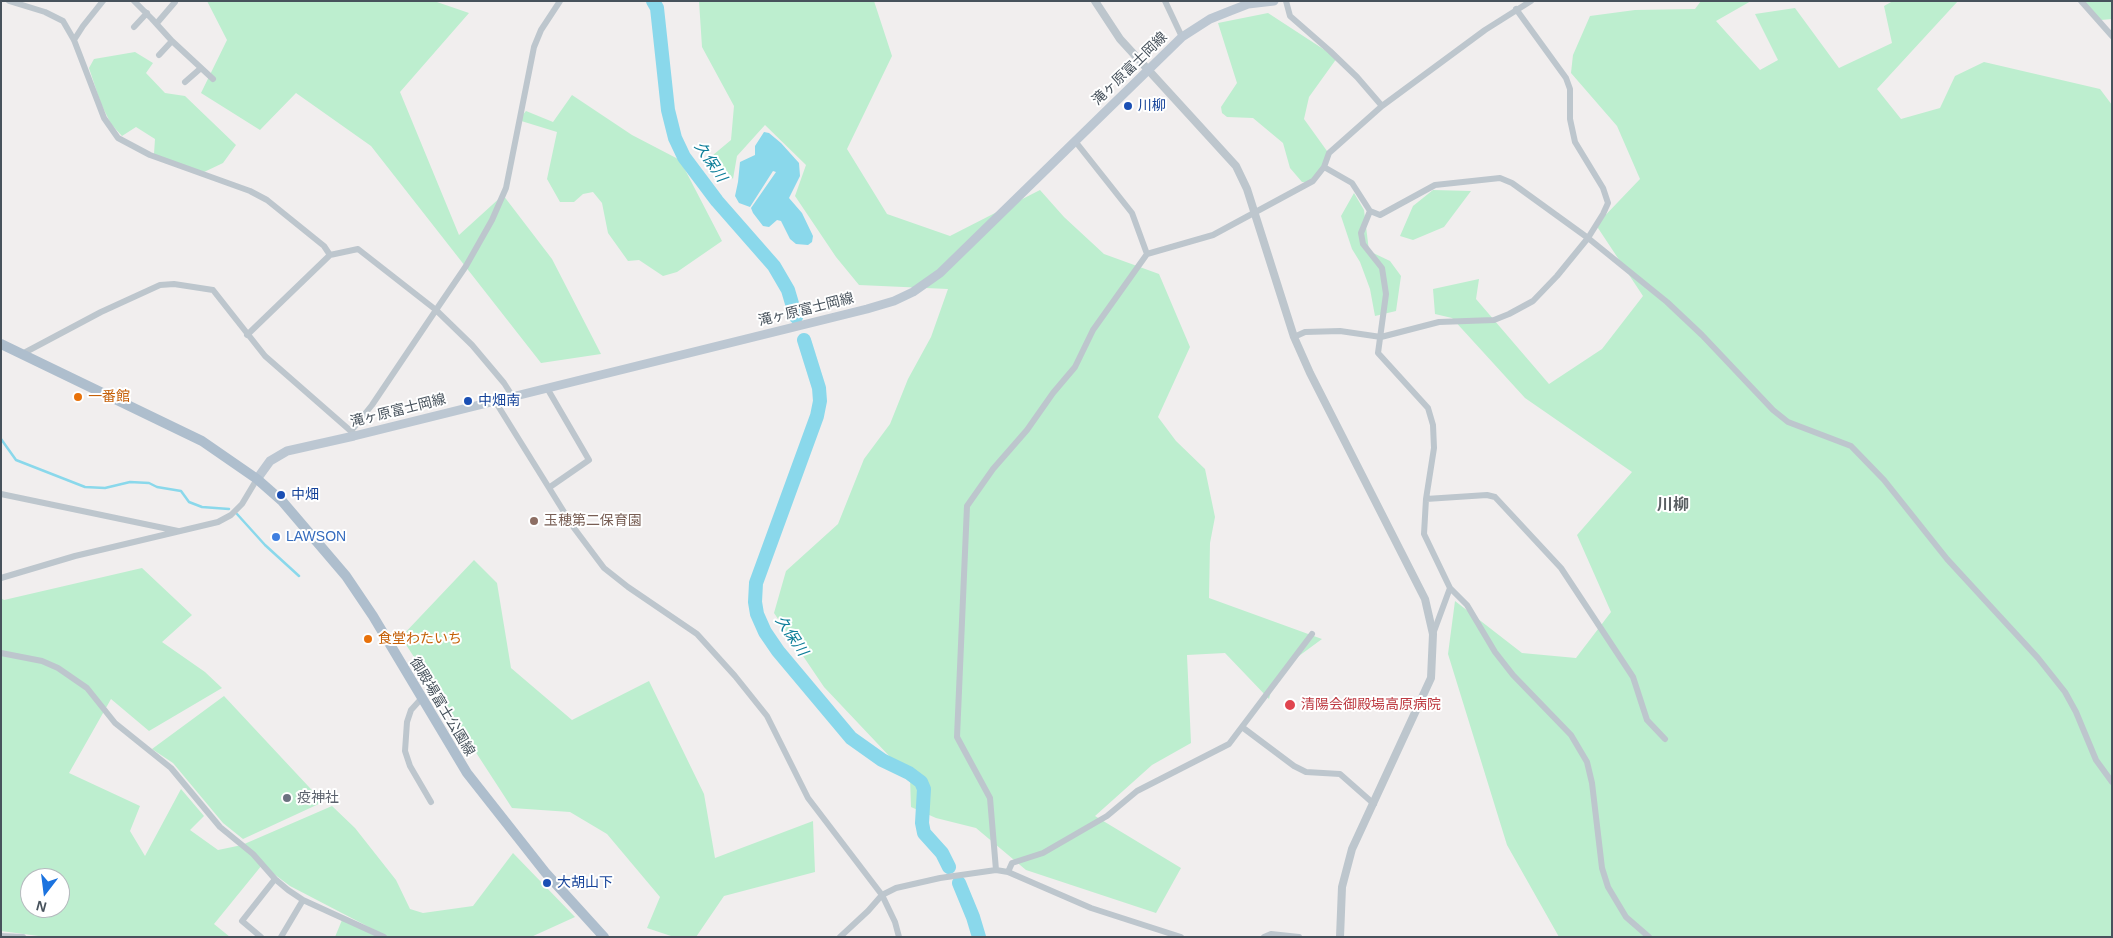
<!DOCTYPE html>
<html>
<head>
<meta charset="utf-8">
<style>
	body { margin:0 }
	#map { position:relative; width:2113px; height:938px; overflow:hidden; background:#f1eeee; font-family:Arial,sans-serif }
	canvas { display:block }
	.frame { position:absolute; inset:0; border:2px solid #47525c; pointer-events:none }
	.north { position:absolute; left:20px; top:868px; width:50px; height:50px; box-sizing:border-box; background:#fff; border:1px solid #b5babe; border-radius:50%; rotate:195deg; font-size:14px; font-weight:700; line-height:20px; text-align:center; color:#47525c }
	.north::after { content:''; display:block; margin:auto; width:18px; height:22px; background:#1b73df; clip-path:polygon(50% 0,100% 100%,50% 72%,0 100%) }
</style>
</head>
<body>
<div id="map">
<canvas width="2113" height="938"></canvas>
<div class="frame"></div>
<div class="north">N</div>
</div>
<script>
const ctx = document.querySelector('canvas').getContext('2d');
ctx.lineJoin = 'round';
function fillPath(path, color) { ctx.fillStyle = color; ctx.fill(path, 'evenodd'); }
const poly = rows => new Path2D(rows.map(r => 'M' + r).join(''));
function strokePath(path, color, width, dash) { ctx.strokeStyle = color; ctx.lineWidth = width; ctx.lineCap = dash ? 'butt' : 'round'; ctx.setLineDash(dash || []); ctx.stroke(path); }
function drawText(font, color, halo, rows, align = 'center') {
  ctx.font = font + ' Arial,"Noto Sans JP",sans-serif'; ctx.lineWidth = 4; ctx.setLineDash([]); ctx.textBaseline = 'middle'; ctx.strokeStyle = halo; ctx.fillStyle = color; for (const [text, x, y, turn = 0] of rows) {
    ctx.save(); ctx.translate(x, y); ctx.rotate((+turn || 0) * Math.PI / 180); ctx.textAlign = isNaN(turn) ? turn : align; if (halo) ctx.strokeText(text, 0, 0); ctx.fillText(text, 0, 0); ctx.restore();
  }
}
fillPath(poly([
	[207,1,434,1,469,13,400,92,459,235,503,195,552,259,601,354,541,363,371,146,296,93,260,130,201,93,227,40],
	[699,1,874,1,892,56,847,149,887,214,950,236,1040,190,1064,217,1104,254,1159,274,1190,347,1158,417,1176,441,1205,469,1215,517,1210,543,1209,598,1322,639,1288,664,1272,687,1269,699,1225,653,1187,655,1191,743,1152,765,1095,816,1181,868,1156,913,1026,870,976,828,936,818,911,807,910,778,824,687,774,613,786,571,838,524,864,459,890,424,908,379,931,337,948,289,859,285,836,257,795,196,806,165,765,125,737,156,733,179,713,155,731,140,734,106,702,47],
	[1701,1,1751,1,1716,21,1760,70,1778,60,1755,14,1795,8,1839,68,1892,43,1884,6,1893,1,1958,1,1877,89,1901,119,1940,108,1955,76,1984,62,2100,89,2112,105,2112,937,1559,937,1507,845,1448,654,1455,601,1522,653,1576,658,1611,612,1577,535,1632,472,1525,398,1452,318,1435,314,1433,289,1479,279,1476,299,1549,384,1602,349,1643,296,1596,225,1640,179,1617,126,1571,73,1573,55,1590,16,1635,10,1695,9],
	[2081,1,2112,1,2112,19,2101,20],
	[1268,13,1337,58,1309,97,1304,119,1327,151,1328,157,1311,182,1302,182,1290,168,1283,143,1253,118,1227,117,1222,113,1221,107,1237,83,1218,23],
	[135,52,153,63,146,73,165,93,185,96,236,145,223,163,202,173,154,154,155,139,136,127,122,136,111,124,101,104,89,68,94,59],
	[572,95,632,135,680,160,722,241,677,272,663,276,639,260,628,261,608,233,602,203,593,192,583,194,574,202,560,202,547,179,557,132,518,120,526,111,553,122],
	[1433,190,1471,191,1444,227,1413,240,1400,236,1413,206],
	[1354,193,1364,210,1369,251,1390,261,1401,276,1396,311,1375,316,1370,289,1360,262,1352,249,1341,216],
	[474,560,497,583,511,668,572,720,649,681,704,794,715,858,813,821,815,872,724,896,696,937,674,937,647,928,660,897,607,834,570,812,512,808,401,637],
	[142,568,192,615,162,642,205,672,222,688,149,731,111,699,69,773,140,806,130,831,145,856,181,789,204,816,190,830,218,850,242,845,332,806,355,828,396,880,410,909,423,913,473,906,513,853,575,917,531,937,388,937,290,886,262,865,214,924,230,937,46,937,1,931,1,598,4,600],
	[30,878,60,878,60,908,30,908],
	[224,696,323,802,243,839,223,823,173,763,152,749],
	[342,920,379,936,335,937]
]), '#bdeecf');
fillPath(poly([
	[764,132,769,133,781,143,799,163,800,176,789,198,802,213,813,236,812,242,808,245,796,244,790,239,781,221,777,220,769,227,763,226,753,213,751,208,776,172,773,171,750,207,739,203,735,196,738,182,740,162,755,155,755,146]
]), '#8ad8eb');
strokePath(poly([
	[1,439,16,460,85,487,105,488,130,482,149,483,157,487,181,491,189,502,202,507,229,509],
	[237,514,265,545,299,576]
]), '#8ad8eb', 2.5);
strokePath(poly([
	[653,1,657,8,668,110,675,138,684,157,717,201,774,266,788,290,796,317],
	[804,340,819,388,820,401,817,416,756,583,755,602,757,614,765,632,778,651,851,738,882,760,909,773,921,782,924,789,922,823,924,833,942,853,949,867],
	[959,883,973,917,979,937]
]), '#8ad8eb', 14);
strokePath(poly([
	[9,1,45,12,63,21,74,40,104,118,118,138,150,155,250,191,267,200,324,246,330,255],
	[134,1,152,19,172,41,213,79],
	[1165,1,1182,37],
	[1286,1,1290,16,1330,51,1357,77,1382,106],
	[2081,1,2112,36],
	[157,23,175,2],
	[134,27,147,13],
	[74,40,83,26,103,1],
	[159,55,172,41],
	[185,82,201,68],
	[1075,141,1132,213,1147,254],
	[1324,167,1352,183,1370,211,1380,215,1435,185,1500,178,1512,183,1588,238,1667,302,1702,335,1773,410,1788,422,1851,446,1884,480,1947,559,2038,658,2065,692,2076,712,2096,760,2112,782],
	[1370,211,1361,233,1363,244,1382,268,1386,294,1378,353,1428,408,1433,425,1434,448,1426,499,1424,534,1450,588,1467,605,1495,652,1513,675,1571,735,1587,762,1592,783,1602,868,1608,887,1626,917,1649,937],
	[247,335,330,255,358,249,436,310,472,345,504,383,513,397],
	[1294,337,1305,332,1340,331,1381,337,1439,322,1494,320,1509,314,1533,301,1557,276,1588,238,1603,214,1608,203,1603,188,1575,142,1570,119,1570,89,1566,78,1516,9],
	[22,354,101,312,160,285,174,284,213,290,265,356,353,433],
	[547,388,589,460,550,487],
	[495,401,574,528,604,568,628,587,697,634,735,676,767,716,808,798,882,895,895,922,899,937],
	[352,430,372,405,436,310,466,266,492,220,506,188,534,47,541,30,560,1],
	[1,494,178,531],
	[1426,499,1487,495,1495,497,1561,568,1633,677,1647,720,1665,739],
	[1,578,75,556,218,522,231,515,242,504,257,479],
	[1433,634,1450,588],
	[1,653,42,661,58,668,87,688,115,723,171,768,220,827,253,854,275,879,288,890,303,900,384,937],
	[421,699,411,710,407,722,405,751,410,766,431,802],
	[1242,727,1294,766,1306,772,1340,774,1374,804],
	[996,870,990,798,957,737,967,506,993,469,1027,430,1053,393,1075,367,1093,330,1147,254,1213,235,1313,181,1324,167,1329,153,1382,106,1485,30,1531,1],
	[1008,872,1012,863,1043,853,1107,816,1137,791,1229,744,1312,634],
	[1,936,23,937],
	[261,937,242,921,275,879],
	[281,937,303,900],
	[840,937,868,911,882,895,896,888,940,878,996,870,1008,872,1091,908,1181,937],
	[1264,937,1271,934,1299,937]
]), '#bdc6cd', 6);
strokePath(poly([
	[1095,1,1120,39,1236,166,1247,189,1294,337,1310,373,1425,599,1433,634,1431,678,1352,849,1342,887,1340,937]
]), '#bdc6cd', 8);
strokePath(poly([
	[257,479,270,461,287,451,354,436,867,309,894,301,913,292,940,273,1182,37,1210,19,1230,11,1248,4,1274,1]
]), '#bcc7d2', 9);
strokePath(poly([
	[1,344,202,441,257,479,282,501,346,576,373,616,467,773,545,872,604,937]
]), '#aebecd', 10);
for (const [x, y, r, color] of [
	[1128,106,5,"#1a4fb4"],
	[78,397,5,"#e8710a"],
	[468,401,5,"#1a4fb4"],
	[281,495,5,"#1a4fb4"],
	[534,521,5,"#8d6e63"],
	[276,537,5,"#3f7fe0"],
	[368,639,5,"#e8710a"],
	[1290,705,6,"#e0444e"],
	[287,798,5,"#6b7280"],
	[547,883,5,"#1a4fb4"]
]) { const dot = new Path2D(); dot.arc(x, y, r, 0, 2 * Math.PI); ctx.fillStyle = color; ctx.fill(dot); strokePath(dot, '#fff', 2); }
drawText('14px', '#47525c', '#fff', [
	["滝ヶ原富士岡線",1130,69,-44],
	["滝ヶ原富士岡線",806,310,-14],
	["滝ヶ原富士岡線",398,411,-14],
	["御殿場富士公園線",442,707,59]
]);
drawText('14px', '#164399', '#fff', [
	["川柳",1138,106],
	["中畑南",478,401],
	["中畑",291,495],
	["大胡山下",557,883]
], 'left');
drawText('14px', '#c56008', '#fff', [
	["一番館",88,397],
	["食堂わたいち",378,639]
], 'left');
drawText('14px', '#785e54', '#fff', [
	["玉穂第二保育園",544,521]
], 'left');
drawText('14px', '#366cbe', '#fff', [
	["LAWSON",286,537]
], 'left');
drawText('14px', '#be3a42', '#fff', [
	["清陽会御殿場高原病院",1301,705]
], 'left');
drawText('14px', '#5b616d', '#fff', [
	["疫神社",297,798]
], 'left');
drawText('italic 15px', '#0d7e99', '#fff', [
	["久保川",710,162,56],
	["久保川",791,636,56]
]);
drawText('bold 16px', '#5b5f63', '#fff', [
	["川柳",1673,506]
]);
</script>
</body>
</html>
